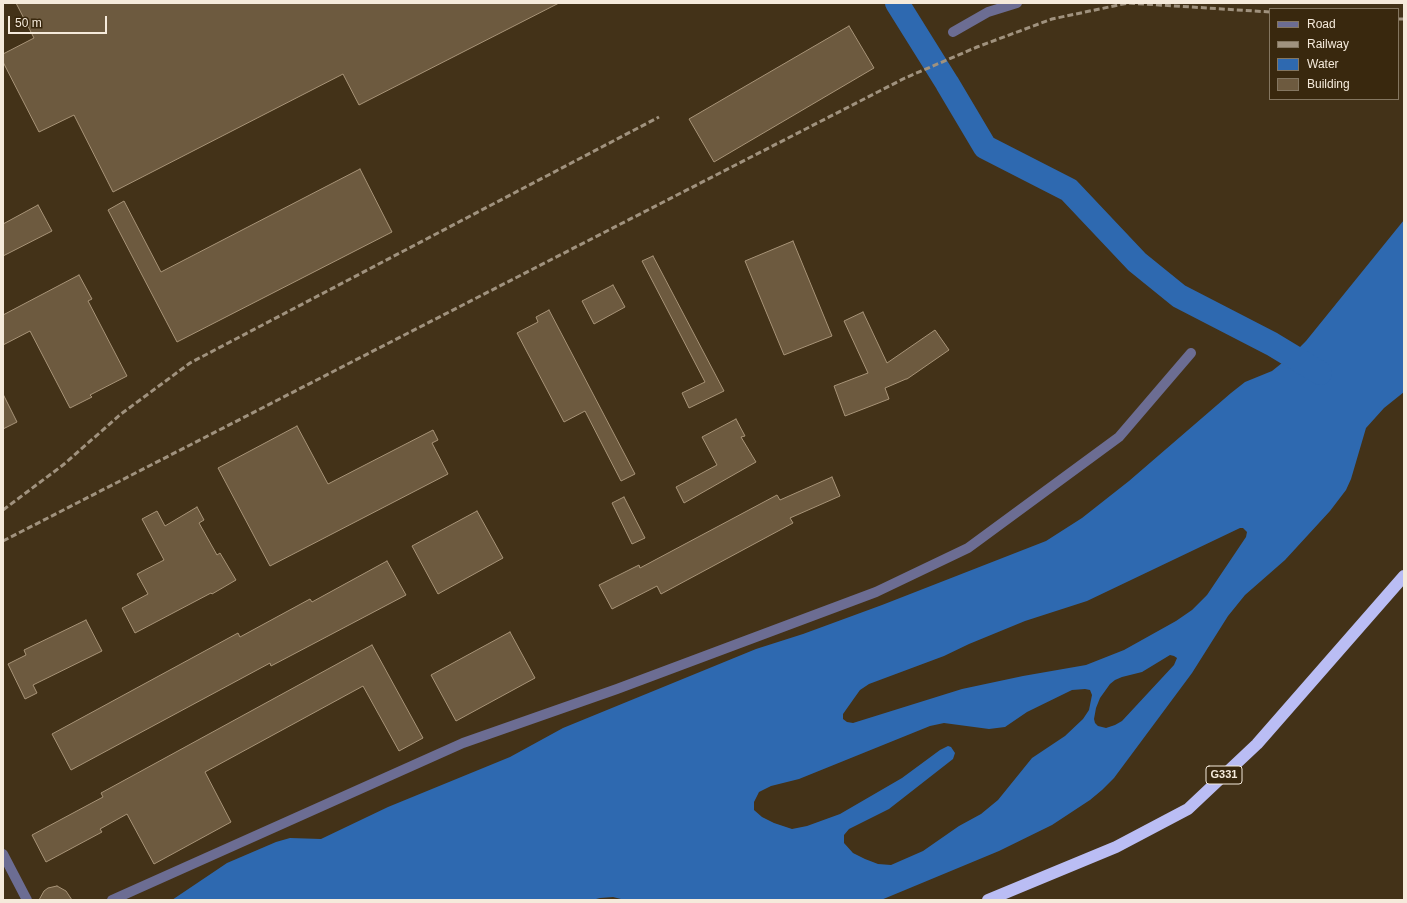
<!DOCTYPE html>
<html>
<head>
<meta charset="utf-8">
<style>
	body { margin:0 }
	#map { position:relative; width:1407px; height:903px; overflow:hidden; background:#433218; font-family:Arial,sans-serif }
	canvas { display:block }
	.frame { position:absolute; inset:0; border:4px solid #f5eadb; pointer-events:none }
	.legend { position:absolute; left:1269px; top:8px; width:130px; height:92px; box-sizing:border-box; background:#39280e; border:1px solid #847660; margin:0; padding:5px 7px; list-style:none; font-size:12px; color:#f5eadb }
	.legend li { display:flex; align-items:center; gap:8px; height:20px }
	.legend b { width:20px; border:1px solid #847660 }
	.scale { position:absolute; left:8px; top:16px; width:99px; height:18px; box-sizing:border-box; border:2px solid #f5eadb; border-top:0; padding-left:5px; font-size:12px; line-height:14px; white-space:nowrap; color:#f5eadb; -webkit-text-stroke:3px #39280e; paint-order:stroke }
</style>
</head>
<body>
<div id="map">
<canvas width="1407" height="903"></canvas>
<div class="frame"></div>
<ul class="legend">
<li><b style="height:5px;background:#6c6d93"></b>Road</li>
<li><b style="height:5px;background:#a0927e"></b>Railway</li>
<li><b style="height:11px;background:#2e69b0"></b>Water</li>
<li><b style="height:11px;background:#6d5a3f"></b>Building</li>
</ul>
<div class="scale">50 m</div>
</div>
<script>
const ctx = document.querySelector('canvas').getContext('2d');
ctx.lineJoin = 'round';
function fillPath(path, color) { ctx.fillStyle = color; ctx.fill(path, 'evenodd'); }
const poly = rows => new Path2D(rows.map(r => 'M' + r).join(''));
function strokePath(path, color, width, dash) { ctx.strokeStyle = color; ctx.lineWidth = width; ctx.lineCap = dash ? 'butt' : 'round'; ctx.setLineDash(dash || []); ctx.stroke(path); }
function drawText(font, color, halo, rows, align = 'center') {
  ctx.font = font + ' Arial,sans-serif'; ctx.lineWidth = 4; ctx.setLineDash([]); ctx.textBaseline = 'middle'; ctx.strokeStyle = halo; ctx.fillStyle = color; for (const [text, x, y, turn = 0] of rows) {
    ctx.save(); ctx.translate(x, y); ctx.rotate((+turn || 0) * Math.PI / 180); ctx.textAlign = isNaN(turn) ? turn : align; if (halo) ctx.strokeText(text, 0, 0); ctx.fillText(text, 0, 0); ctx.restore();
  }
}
fillPath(poly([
	[1404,220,1404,392,1384,408,1366,428,1351,479,1346,490,1330,511,1285,560,1245,595,1228,616,1192,673,1114,778,1102,790,1090,800,1052,825,999,851,881,900,625,900,613,897,600,898,592,900,172,900,227,863,276,842,290,838,321,839,388,807,510,757,563,728,756,649,803,634,882,605,1046,541,1082,518,1129,481,1231,393,1245,382,1272,371,1292,355,1306,341],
	[1240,528,1243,528,1247,532,1246,537,1207,595,1192,610,1176,621,1124,650,1086,665,1023,676,962,689,853,723,847,722,843,719,843,714,855,697,860,690,869,684,944,656,969,644,1025,621,1087,601],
	[1170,655,1174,656,1177,658,1174,665,1122,721,1115,725,1106,728,1098,726,1095,723,1094,719,1096,708,1100,698,1110,684,1115,680,1122,677,1142,672],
	[1085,689,1090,690,1092,695,1089,710,1083,719,1065,736,1032,758,998,800,981,814,959,826,923,851,891,865,878,864,865,859,853,853,844,843,844,835,849,829,889,809,953,759,955,753,951,747,948,746,940,750,902,778,840,814,807,826,792,829,774,823,762,817,754,810,754,802,759,792,771,786,799,779,930,726,944,723,989,729,1005,727,1027,712,1072,690]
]), '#2e69b0');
strokePath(poly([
	[897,3,947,83,985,147,1069,190,1137,262,1179,296,1272,344,1320,373]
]), '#2e69b0', 24);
const building = poly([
	[16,3,559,3,359,105,343,74,113,192,74,115,39,132,3,62,3,54,34,38,16,3],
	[849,26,874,68,714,162,689,119,849,26],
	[360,169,392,232,177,342,108,210,124,201,161,272,360,169],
	[38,205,52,231,3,256,3,224,38,205],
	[793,241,832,336,784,355,745,261,793,241],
	[653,256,724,391,689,408,682,393,705,382,642,261,653,256],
	[79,275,92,299,88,301,127,376,90,395,92,397,70,408,30,331,3,345,3,315,79,275],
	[613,285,625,307,594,324,582,301,613,285],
	[549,310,635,474,621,481,585,411,564,422,517,333,538,322,536,317,549,310],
	[863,312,887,363,935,330,949,350,907,379,906,379,885,388,889,399,845,416,834,386,868,373,844,321,863,312],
	[3,394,17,422,3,429,3,394],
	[736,419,745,436,741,437,756,462,684,503,676,487,717,465,702,437,736,419],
	[297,426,328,484,433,430,438,440,432,443,448,474,270,566,218,468,297,426],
	[832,477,840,496,790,518,793,523,661,594,657,586,612,609,599,585,639,565,640,568,777,495,780,500,832,477],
	[624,497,645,538,632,544,612,503,624,497],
	[197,507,204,520,199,523,217,555,220,553,236,580,212,594,211,593,135,633,122,608,148,594,137,574,164,560,142,519,157,511,165,526,197,507],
	[477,511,503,558,438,594,412,546,477,511],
	[387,561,406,595,271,666,270,663,71,770,52,734,238,633,240,637,310,599,312,602,387,561],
	[86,620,102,651,33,685,37,693,25,699,8,664,26,655,24,650,86,620],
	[510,632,535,678,456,721,431,675,510,632],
	[372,645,423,738,399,751,363,686,205,772,231,822,154,864,127,814,100,829,102,832,46,862,32,835,103,797,101,793,372,645],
	[57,886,66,891,72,900,39,900,44,891,48,888,57,886]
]);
fillPath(building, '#6d5a3f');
strokePath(building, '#a89478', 1);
strokePath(poly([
	[953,32,988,12,1017,3],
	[3,854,27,900],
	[112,900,463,743,617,689,876,592,968,548,1119,437,1191,353]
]), '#6c6d93', 10);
strokePath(poly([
	[988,900,1116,847,1188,809,1257,744,1404,576]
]), '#babdf4', 12);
strokePath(poly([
	[1398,19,1404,19],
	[3,510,63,465,121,414,190,363,659,117],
	[3,541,905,78,977,47,1052,19,1128,3,1270,12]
]), '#a0927e', 3, [6, 3]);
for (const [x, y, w] of [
	[1224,775,36]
]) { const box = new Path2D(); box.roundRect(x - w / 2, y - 9, w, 18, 3); ctx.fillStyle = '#39280e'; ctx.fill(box); strokePath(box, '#f5eadb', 1); }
drawText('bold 11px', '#f5eadb', null, [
	["G331",1224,775]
]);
</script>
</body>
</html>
